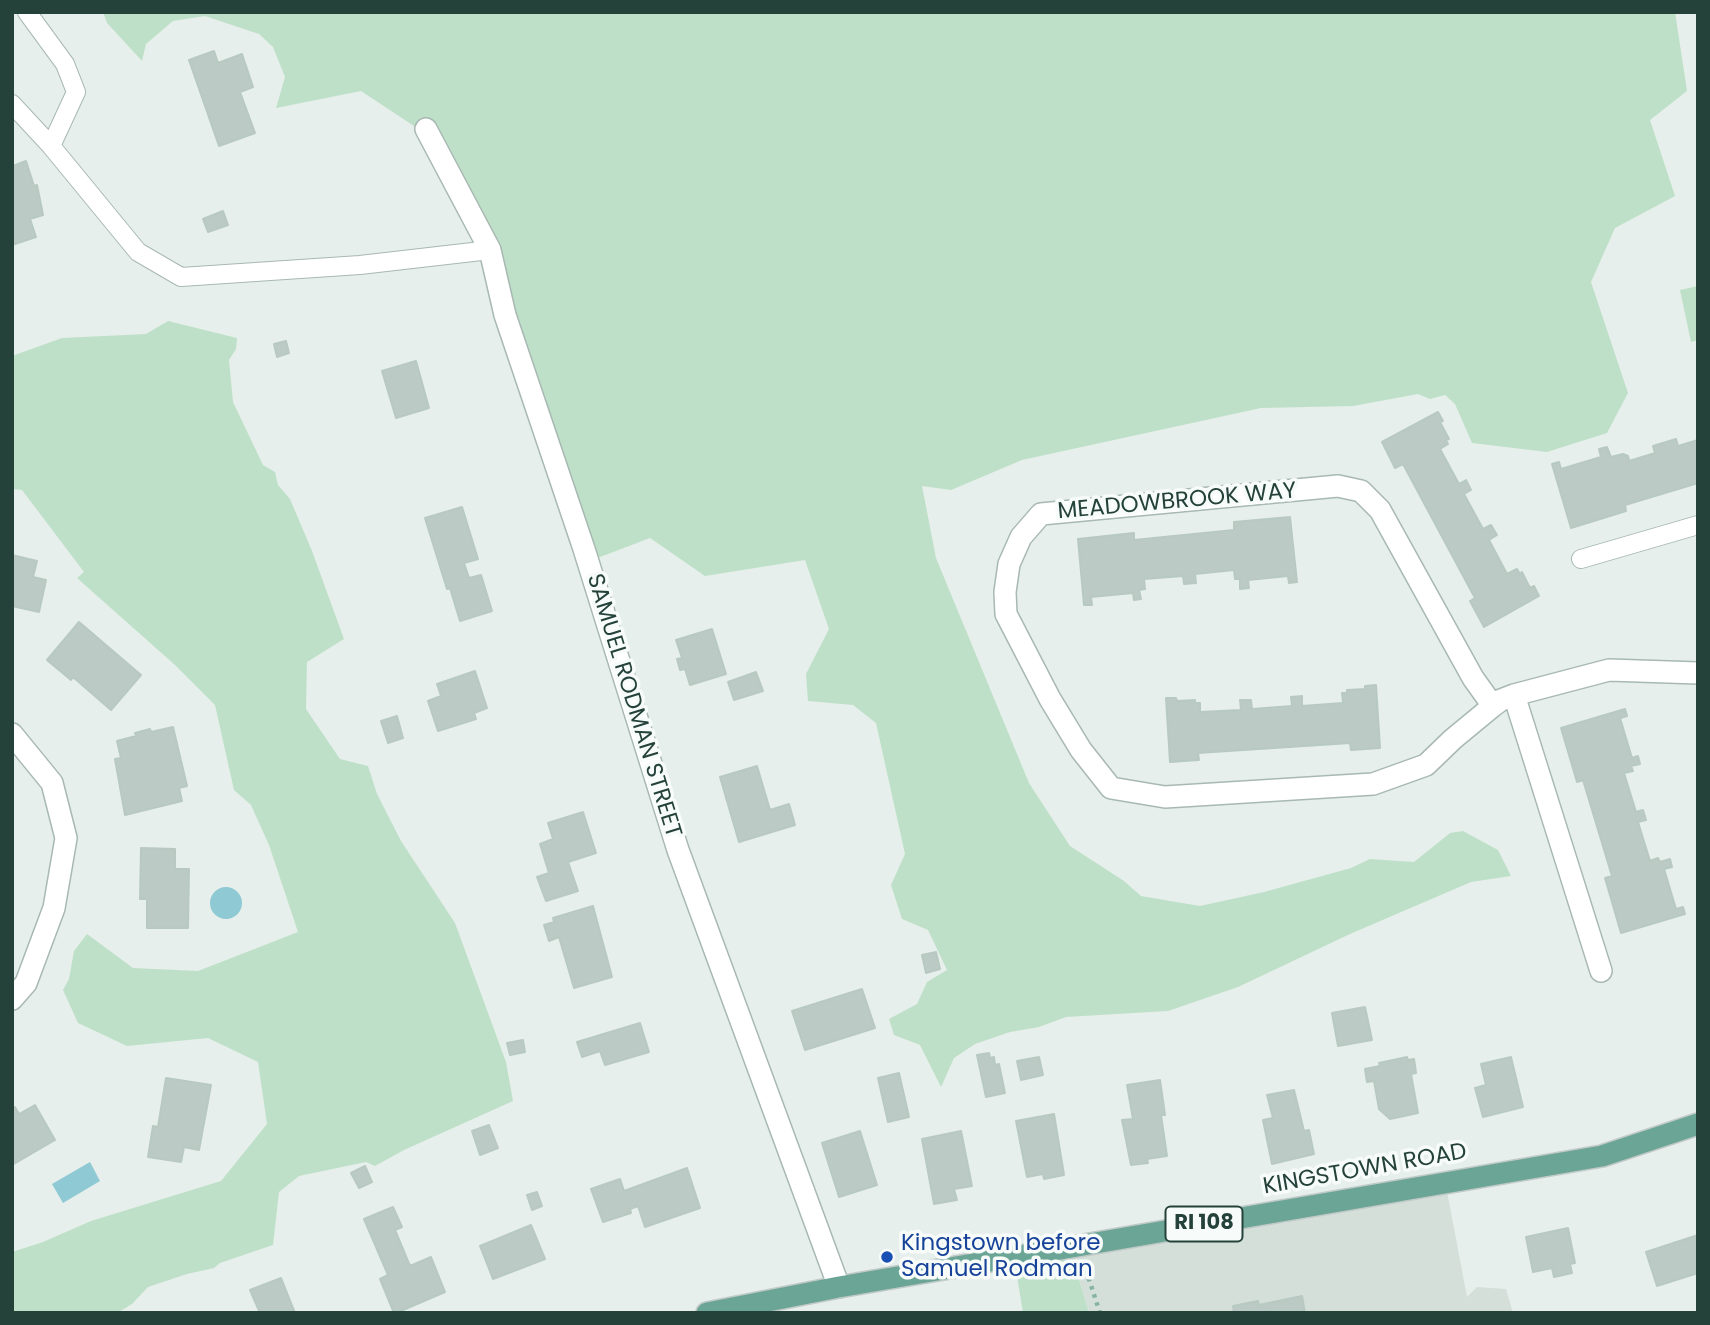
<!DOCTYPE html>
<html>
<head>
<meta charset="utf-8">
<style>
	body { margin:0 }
	#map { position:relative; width:1710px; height:1325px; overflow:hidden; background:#e6efeb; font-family:Poppins,sans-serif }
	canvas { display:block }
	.frame { position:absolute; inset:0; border:14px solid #24423a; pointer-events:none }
</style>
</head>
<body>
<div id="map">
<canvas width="1710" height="1325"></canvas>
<div class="frame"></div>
</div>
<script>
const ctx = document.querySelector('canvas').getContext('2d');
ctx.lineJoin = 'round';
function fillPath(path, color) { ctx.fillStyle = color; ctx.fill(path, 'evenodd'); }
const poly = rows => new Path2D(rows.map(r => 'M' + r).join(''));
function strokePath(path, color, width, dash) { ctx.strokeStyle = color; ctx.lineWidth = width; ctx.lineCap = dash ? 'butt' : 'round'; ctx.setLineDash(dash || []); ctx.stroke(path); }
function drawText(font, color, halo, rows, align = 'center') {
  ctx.font = font + ' Poppins,sans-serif'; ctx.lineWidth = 7; ctx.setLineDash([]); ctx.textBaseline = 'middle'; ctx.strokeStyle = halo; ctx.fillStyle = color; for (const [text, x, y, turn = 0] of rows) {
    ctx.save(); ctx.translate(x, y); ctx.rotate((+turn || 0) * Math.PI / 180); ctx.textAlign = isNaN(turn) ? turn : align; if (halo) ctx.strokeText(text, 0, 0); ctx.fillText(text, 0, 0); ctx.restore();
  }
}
fillPath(poly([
	[1445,1181,1467,1297,1477,1287,1506,1289,1513,1313,1089,1313,1070,1249]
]), '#d4dfda');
fillPath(poly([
	[103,12,1675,12,1687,91,1650,120,1675,196,1615,228,1591,282,1628,393,1607,433,1547,452,1472,443,1455,404,1445,395,1430,399,1418,394,1353,406,1261,408,1022,460,951,490,922,486,936,558,1029,783,1070,846,1124,881,1141,896,1200,906,1264,892,1351,868,1370,859,1414,862,1450,833,1463,831,1498,850,1511,876,1471,882,1350,934,1238,987,1168,1011,1066,1017,1039,1027,1010,1032,975,1044,954,1058,941,1087,920,1045,894,1035,889,1019,917,1004,927,982,947,970,928,930,902,919,891,885,905,854,876,723,853,705,808,701,806,674,829,629,805,560,705,576,650,538,587,562,482,242,417,128,361,91,276,108,285,77,273,47,259,34,205,16,173,21,146,44,142,61,107,23],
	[1698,286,1698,340,1691,342,1680,290],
	[168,321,237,338,236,349,229,360,233,402,263,465,275,472,278,485,290,499,312,551,344,639,307,662,306,709,340,759,368,766,377,794,401,841,455,923,506,1062,513,1101,404,1150,375,1166,366,1162,299,1176,279,1192,273,1245,220,1263,214,1268,187,1274,148,1287,132,1304,117,1313,12,1313,12,1252,43,1242,91,1221,221,1181,267,1124,258,1062,208,1038,127,1046,78,1023,63,990,69,979,74,951,87,934,133,968,198,971,298,932,269,845,251,805,234,790,215,705,175,665,77,578,84,572,22,490,12,489,12,356,62,338,146,334],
	[1070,1249,1089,1313,1023,1313,1014,1258]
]), '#bfe0c8');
fillPath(poly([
	'210 903a16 16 0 1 1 32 0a16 16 0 1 1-32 0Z',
	[90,1162,100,1181,63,1203,52,1184]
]), '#8ec9d4');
const building = poly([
	[214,51,218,63,242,54,253,87,240,92,255,133,219,146,189,60,214,51],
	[26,161,34,186,37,185,43,215,30,219,36,237,12,245,12,164,13,166,26,161],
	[223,211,228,225,208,232,203,219,223,211],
	[286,341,289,353,277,357,274,344,286,341],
	[416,361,429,408,396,418,382,371,416,361],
	[1438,412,1443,421,1440,422,1449,439,1446,440,1448,444,1440,449,1459,484,1466,480,1471,490,1464,494,1483,529,1491,525,1497,535,1489,540,1507,574,1517,569,1520,574,1522,572,1530,588,1534,586,1539,596,1484,627,1470,601,1475,598,1403,464,1395,468,1382,442,1438,412],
	[1676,439,1678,446,1698,440,1698,483,1625,505,1626,511,1571,528,1552,464,1559,462,1561,469,1601,457,1599,449,1607,447,1611,457,1623,454,1628,456,1629,461,1655,453,1653,446,1676,439],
	[462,507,478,559,464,563,469,578,481,575,492,611,460,621,450,588,447,589,425,518,462,507],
	[1290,517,1297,582,1289,583,1288,576,1248,580,1249,588,1240,589,1240,579,1235,579,1234,570,1195,574,1196,583,1184,584,1183,576,1144,579,1145,589,1139,590,1141,599,1134,600,1133,593,1091,597,1092,605,1084,605,1078,539,1134,533,1134,540,1234,530,1234,522,1290,517],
	[12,555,37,561,33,577,46,580,39,612,12,606,12,555],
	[79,622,141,675,111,710,73,677,71,680,47,660,79,622],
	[712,629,726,674,690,685,685,669,680,670,677,659,682,658,676,640,712,629],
	[475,671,487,708,474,713,476,719,438,731,428,701,441,696,437,684,475,671],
	[756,672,763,691,734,700,728,682,756,672],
	[1376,685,1380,748,1351,750,1350,743,1198,753,1199,760,1170,762,1166,698,1176,698,1177,701,1195,700,1195,703,1200,703,1200,712,1241,710,1240,700,1251,700,1252,709,1292,706,1291,697,1302,696,1302,706,1343,703,1342,693,1347,693,1347,690,1365,689,1365,686,1376,685],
	[1625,709,1627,716,1620,718,1632,758,1638,756,1640,764,1631,766,1633,771,1624,773,1636,812,1643,810,1646,820,1638,822,1650,861,1658,858,1660,862,1670,859,1672,867,1664,869,1676,909,1683,907,1685,914,1621,933,1605,878,1612,876,1583,780,1577,782,1561,728,1625,709],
	[397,716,403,738,388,743,381,721,397,716],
	[173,727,187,786,179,788,182,801,125,815,115,759,121,758,117,741,136,736,135,733,150,729,151,732,173,727],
	[757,766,770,810,789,804,795,825,739,842,720,777,757,766],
	[583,812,596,853,568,862,578,891,546,901,537,877,549,873,540,844,553,839,548,823,583,812],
	[141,848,175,849,175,869,189,869,188,928,147,928,147,899,140,899,141,848],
	[593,906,612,977,574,988,559,937,549,941,544,925,554,922,553,918,593,906],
	[936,952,940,969,926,973,922,955,936,952],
	[862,989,875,1028,805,1050,792,1011,862,989],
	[1365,1007,1372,1040,1338,1046,1332,1013,1365,1007],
	[640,1023,649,1052,605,1065,600,1051,582,1057,577,1042,640,1023],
	[523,1040,525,1052,510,1055,507,1043,523,1040],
	[989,1053,990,1058,994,1057,995,1065,999,1064,1005,1093,986,1097,977,1055,989,1053],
	[1039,1057,1043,1075,1021,1080,1017,1061,1039,1057],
	[1407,1057,1408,1060,1414,1059,1416,1073,1411,1074,1418,1113,1390,1119,1379,1109,1374,1081,1367,1082,1365,1069,1380,1066,1379,1063,1407,1057],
	[1511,1057,1523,1107,1483,1117,1475,1088,1486,1085,1481,1064,1511,1057],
	[899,1073,909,1117,888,1122,878,1078,899,1073],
	[166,1078,211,1085,199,1150,184,1147,181,1162,148,1157,153,1126,158,1127,166,1078],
	[1160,1080,1165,1115,1161,1115,1167,1156,1147,1159,1148,1163,1131,1165,1122,1120,1133,1119,1127,1085,1160,1080],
	[1294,1090,1304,1131,1309,1130,1314,1154,1272,1164,1263,1120,1273,1118,1267,1095,1294,1090],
	[35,1105,55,1140,12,1165,12,1109,15,1107,19,1114,35,1105],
	[1054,1114,1064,1175,1044,1179,1043,1174,1027,1177,1016,1121,1054,1114],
	[489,1125,498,1148,480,1155,472,1131,489,1125],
	[860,1131,877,1185,839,1197,822,1143,860,1131],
	[961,1131,972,1186,954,1189,957,1200,934,1204,922,1139,961,1131],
	[365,1166,372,1182,359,1188,351,1173,365,1166],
	[687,1168,700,1208,645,1227,638,1206,630,1209,631,1213,603,1222,591,1189,620,1179,624,1191,687,1168],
	[537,1192,542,1206,532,1210,527,1195,537,1192],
	[393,1207,402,1227,395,1230,410,1266,431,1257,445,1292,396,1313,394,1313,380,1279,388,1275,364,1219,393,1207],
	[531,1225,545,1259,493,1279,480,1246,531,1225],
	[1568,1228,1575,1263,1570,1264,1572,1273,1554,1277,1552,1268,1533,1272,1526,1237,1568,1228],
	[1698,1235,1698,1273,1657,1286,1646,1252,1698,1235],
	[281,1278,295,1313,260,1313,250,1290,281,1278],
	[1302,1296,1305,1313,1234,1313,1233,1306,1258,1301,1259,1305,1302,1296]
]);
fillPath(building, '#bbcac4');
strokePath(building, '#b8c9c2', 2);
const lane = poly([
	[27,12,65,64,76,92,51,146,138,252,181,277,360,265,490,250],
	[12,104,51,146],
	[1581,559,1698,525]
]);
const street = poly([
	[426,129,490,250,505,315,584,549,678,850,839,1287],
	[1514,695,1601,971],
	[1493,706,1473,678,1380,510,1361,491,1338,486,1041,514,1021,537,1009,564,1005,592,1006,614,1050,699,1081,750,1111,788,1165,797,1373,784,1426,765,1453,739,1493,706,1501,700,1514,695,1609,670,1698,673],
	[12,734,52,783,66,838,54,908,26,983,12,999]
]);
const primary = poly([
	[707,1313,839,1287,1602,1156,1698,1124]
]);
strokePath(lane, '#a8b8b2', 20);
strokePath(street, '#a8b8b2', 24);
strokePath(primary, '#c2cac8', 24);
strokePath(poly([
	[1086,1270,1100,1313]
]), '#86b3a5', 4.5, [3.5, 5]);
strokePath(lane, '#fff', 18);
strokePath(street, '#fff', 21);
strokePath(primary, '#6aa596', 21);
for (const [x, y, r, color] of [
	[887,1257,7,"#1a4fb4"]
]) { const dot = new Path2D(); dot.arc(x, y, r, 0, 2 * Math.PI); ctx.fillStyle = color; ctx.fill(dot); strokePath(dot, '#f7fbf9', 2.5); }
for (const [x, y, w] of [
	[1204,1224,77]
]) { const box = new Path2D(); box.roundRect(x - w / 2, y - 17.5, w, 35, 5); ctx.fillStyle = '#f7fbf9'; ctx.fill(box); strokePath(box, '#24423a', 2); }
drawText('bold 21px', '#24423a', null, [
	["RI 108",1204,1224]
]);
drawText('23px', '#24423a', '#f7fbf9', [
	["MEADOWBROOK WAY",1177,502,-5],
	["SAMUEL RODMAN STREET",633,706,73],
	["KINGSTOWN ROAD",1365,1170,-10]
]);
drawText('23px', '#164399', '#f7fbf9', [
	["Kingstown before",901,1244],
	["Samuel Rodman",901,1270]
], 'left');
</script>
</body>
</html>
